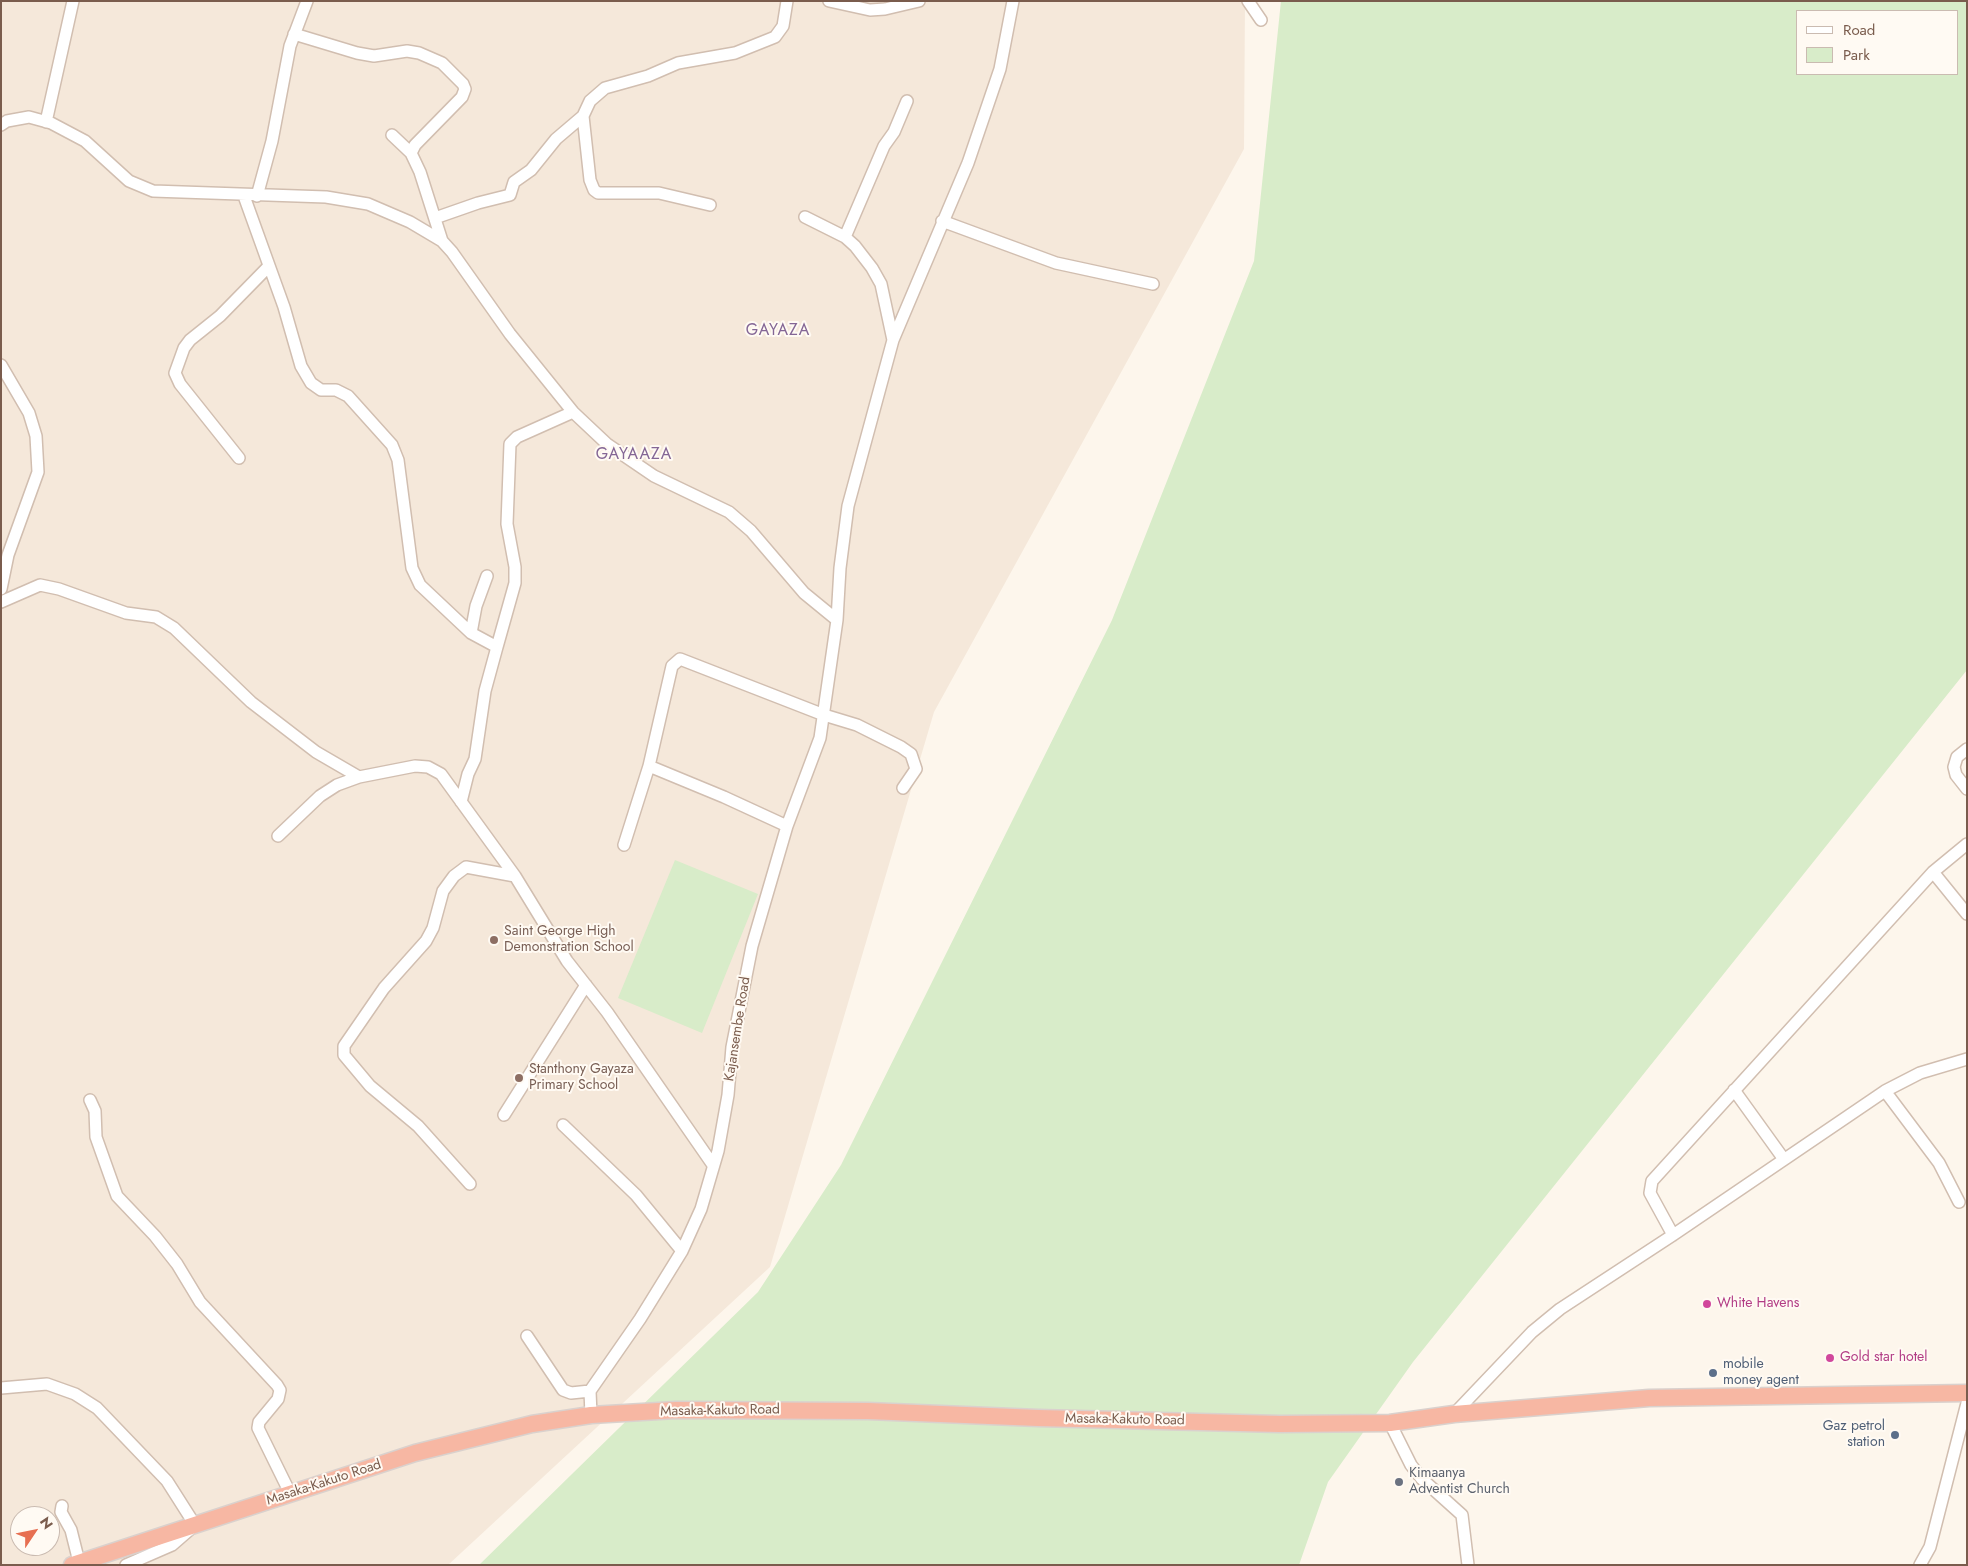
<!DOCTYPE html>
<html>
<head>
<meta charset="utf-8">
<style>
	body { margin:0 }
	#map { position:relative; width:1968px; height:1566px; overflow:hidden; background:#fdf6ec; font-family:Jost,sans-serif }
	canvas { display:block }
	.frame { position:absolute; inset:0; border:2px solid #7a5c4d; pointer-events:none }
	.legend { position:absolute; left:1796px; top:10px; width:162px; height:65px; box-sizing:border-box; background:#fffaf3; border:1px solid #cabbb1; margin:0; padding:6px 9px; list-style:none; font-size:15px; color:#7a5c4d }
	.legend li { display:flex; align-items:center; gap:10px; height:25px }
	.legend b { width:25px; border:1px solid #cabbb1 }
	.north { position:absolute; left:10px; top:1506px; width:50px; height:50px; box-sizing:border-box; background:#fffaf3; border:1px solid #cabbb1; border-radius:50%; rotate:56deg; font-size:14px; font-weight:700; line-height:20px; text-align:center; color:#7a5c4d }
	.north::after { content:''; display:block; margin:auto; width:18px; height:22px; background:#e76f51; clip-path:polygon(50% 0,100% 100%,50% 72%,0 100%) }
</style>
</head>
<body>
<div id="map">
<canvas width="1968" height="1566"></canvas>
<div class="frame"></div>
<ul class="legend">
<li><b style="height:6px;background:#fff"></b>Road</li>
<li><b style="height:14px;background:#d8ecc9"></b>Park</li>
</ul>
<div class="north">N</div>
</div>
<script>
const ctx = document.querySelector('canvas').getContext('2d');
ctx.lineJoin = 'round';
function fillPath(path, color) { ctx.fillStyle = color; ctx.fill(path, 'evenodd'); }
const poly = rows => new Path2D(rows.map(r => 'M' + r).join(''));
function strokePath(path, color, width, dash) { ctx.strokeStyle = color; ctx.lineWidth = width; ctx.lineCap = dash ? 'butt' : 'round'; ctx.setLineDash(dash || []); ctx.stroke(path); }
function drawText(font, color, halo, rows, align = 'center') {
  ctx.font = font + ' Jost,sans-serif'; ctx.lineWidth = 4; ctx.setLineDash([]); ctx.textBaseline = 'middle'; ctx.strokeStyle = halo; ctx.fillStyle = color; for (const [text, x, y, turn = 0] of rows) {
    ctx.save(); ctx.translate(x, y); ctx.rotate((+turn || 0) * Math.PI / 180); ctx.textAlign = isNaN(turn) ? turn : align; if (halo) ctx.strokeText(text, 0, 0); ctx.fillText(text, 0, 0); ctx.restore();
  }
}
fillPath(poly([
	[1,1,1245,1,1244,149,934,712,770,1267,448,1565,1,1565],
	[20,1516,50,1516,50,1546,20,1546]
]), '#f5e8da');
fillPath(poly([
	[1281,1,1967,1,1967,670,1413,1362,1328,1482,1299,1565,479,1565,758,1292,841,1165,1112,620,1254,261],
	[1797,11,1957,11,1957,74,1797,74],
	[675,860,758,894,702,1033,618,998]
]), '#d8ecc9');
const minor = poly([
	[829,1,870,10,885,9,919,1],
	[1248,1,1261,20],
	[294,34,357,53,374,56,407,51,419,53,442,63,463,84,465,89,462,97,415,145,411,153,420,172,442,241],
	[583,116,590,180,594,190,598,193,659,193,710,205],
	[46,122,73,1],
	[1,125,7,121,29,117,51,123,85,141,129,181,153,191,326,197,368,204,410,222,442,241,452,252,510,334,573,412,607,444,654,476,729,512,751,531,804,593,837,620],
	[392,135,411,153],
	[244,196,284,307,301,366,311,383,321,390,336,390,348,396,392,445,398,460,412,568,420,585,471,633,497,647,485,691,475,759,468,774,461,802],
	[257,196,272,141,290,46,307,1],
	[805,217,845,237,855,246,872,268,881,284,893,340],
	[435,218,478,203,510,195,514,182,531,170,556,139,583,116,590,101,605,88,648,76,678,63,735,53,775,37,783,26,787,1],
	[942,221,1056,263,1153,284],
	[845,237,884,146,894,132,907,101],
	[1,365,29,413,36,436,38,472,8,555,1,589],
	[239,458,180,384,175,373,184,348,190,340,220,316,269,266],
	[1,602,40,585,59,589,126,613,156,617,174,628,251,702,316,752,359,777],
	[471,633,476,606,487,576],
	[497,647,515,583,515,567,507,524,510,444,517,437,573,412],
	[1967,749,1957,757,1954,767,1956,775,1967,789],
	[649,766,724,797,787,826],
	[278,836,320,796,337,785,359,777,415,766,428,767,441,774,515,876,567,961,607,1012,713,1165],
	[624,845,649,766,672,666,680,659,824,715,857,725,901,747,911,754,916,769,903,788],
	[1933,872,1967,914],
	[1734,1090,1783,1158],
	[1885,1091,1939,1163,1959,1202],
	[90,1100,95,1111,96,1137,117,1196,155,1236,177,1264,200,1302,277,1385,280,1390,278,1399,259,1422,258,1428,291,1495],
	[504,1115,586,985],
	[563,1125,636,1195,682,1251],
	[470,1184,418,1126,370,1086,344,1055,344,1046,384,988,426,941,433,928,443,891,454,876,466,867,515,876],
	[1673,1235,1650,1193,1652,1181,1933,872,1967,844],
	[527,1336,563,1390,571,1393,590,1391],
	[1,1388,47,1384,75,1394,97,1408,167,1481,195,1525,172,1545,126,1565],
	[1454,1414,1532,1332,1560,1309,1673,1235,1885,1091,1920,1073,1967,1059],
	[591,1415,590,1391,640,1319,682,1251,701,1209,718,1151,728,1095,732,1047,752,946,787,826,820,738,837,620,840,568,848,506,893,340,968,163,1000,69,1013,1],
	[1390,1423,1411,1465,1422,1479,1462,1515,1468,1565],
	[62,1506,61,1512,71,1530,79,1562],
	[1920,1565,1930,1547,1967,1403]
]);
const highway = poly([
	[72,1565,415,1453,532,1424,591,1415,676,1410,868,1411,1038,1418,1280,1424,1390,1423,1454,1414,1649,1398,1967,1393]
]);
strokePath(minor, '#d1beb0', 14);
strokePath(highway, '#dad1cd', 19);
strokePath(minor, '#fff', 11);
strokePath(highway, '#f7b7a3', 16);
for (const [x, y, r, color] of [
	[494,940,5,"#8d6e63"],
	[519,1078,5,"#8d6e63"],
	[1707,1304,5,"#d1479c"],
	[1830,1358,5,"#d1479c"],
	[1713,1373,5,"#5c6f8a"],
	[1895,1435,5,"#5c6f8a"],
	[1399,1482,5,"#6b7280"]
]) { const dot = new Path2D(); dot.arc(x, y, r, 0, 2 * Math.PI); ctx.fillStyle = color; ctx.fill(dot); strokePath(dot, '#fffaf3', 2); }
drawText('14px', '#785e54', '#fffaf3', [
	["Saint George High",504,932],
	["Demonstration School",504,948],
	["Stanthony Gayaza",529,1070],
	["Primary School",529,1086]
], 'left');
drawText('14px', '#7a5c4d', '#fffaf3', [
	["Kajansembe Road",738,1029,-81],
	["Masaka-Kakuto Road",720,1411,-1],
	["Masaka-Kakuto Road",1125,1420,1],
	["Masaka-Kakuto Road",324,1483,-18]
]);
drawText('14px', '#b23c85', '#fffaf3', [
	["White Havens",1717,1304],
	["Gold star hotel",1840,1358]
], 'left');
drawText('14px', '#4e5e75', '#fffaf3', [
	["mobile",1723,1365],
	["money agent",1723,1381],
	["Gaz petrol",1885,1427,"right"],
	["station",1885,1443,"right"]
], 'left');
drawText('14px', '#5b616d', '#fffaf3', [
	["Kimaanya",1409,1474],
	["Adventist Church",1409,1490]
], 'left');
ctx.letterSpacing = '1px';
drawText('16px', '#846695', '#fffaf3', [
	["GAYAZA",778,331],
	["GAYAAZA",634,455]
]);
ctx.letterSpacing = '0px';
</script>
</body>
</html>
